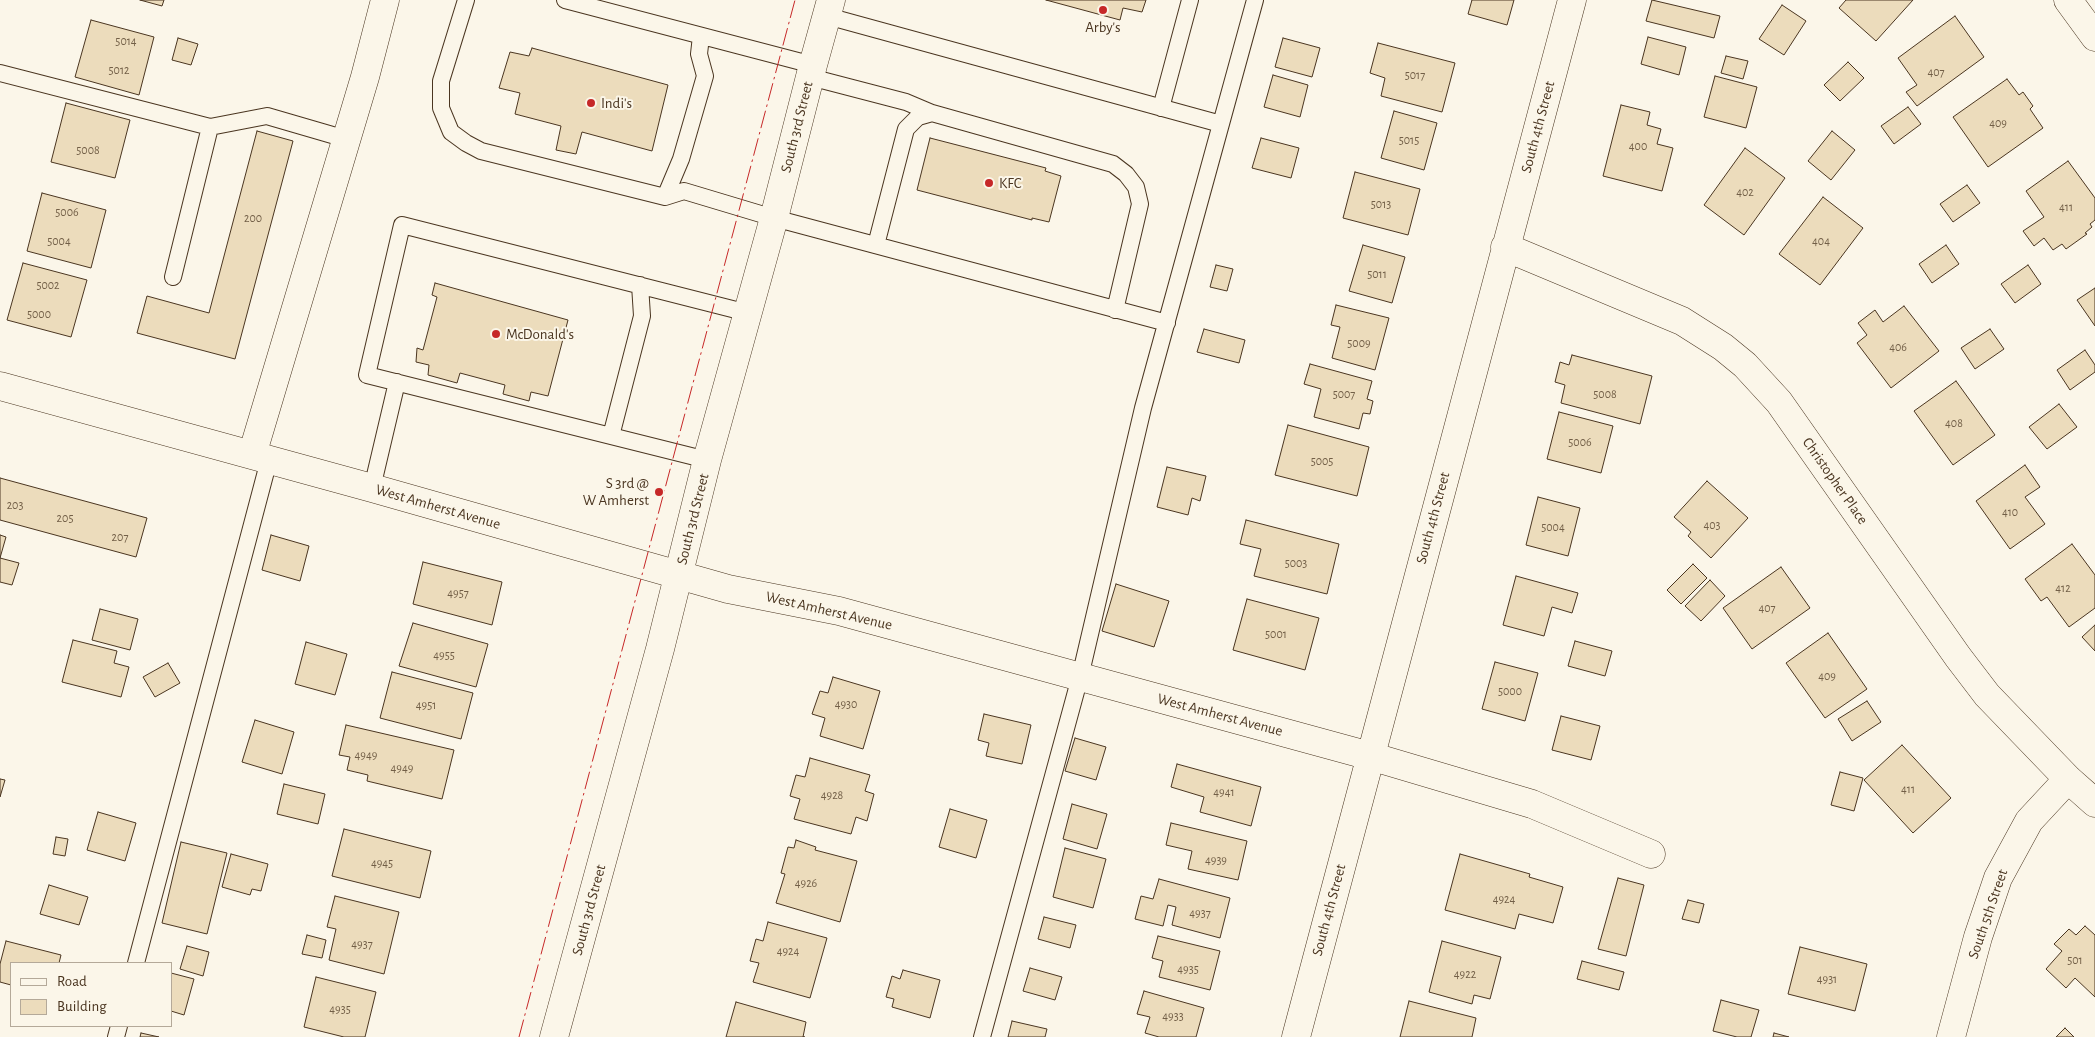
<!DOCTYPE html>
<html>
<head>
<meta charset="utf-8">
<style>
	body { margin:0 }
	#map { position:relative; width:2095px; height:1037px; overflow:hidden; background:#fbf6e9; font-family:"Alegreya Sans",sans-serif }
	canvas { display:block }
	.legend { position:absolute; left:10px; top:962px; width:162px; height:65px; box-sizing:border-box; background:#fbf6e9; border:1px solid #b4a999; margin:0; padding:6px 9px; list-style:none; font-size:15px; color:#4a3520 }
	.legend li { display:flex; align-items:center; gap:10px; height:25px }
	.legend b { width:25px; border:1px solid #b4a999 }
</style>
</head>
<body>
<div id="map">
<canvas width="2095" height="1037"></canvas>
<ul class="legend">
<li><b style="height:6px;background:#fbf6e9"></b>Road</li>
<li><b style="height:14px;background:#ecdcbc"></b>Building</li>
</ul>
</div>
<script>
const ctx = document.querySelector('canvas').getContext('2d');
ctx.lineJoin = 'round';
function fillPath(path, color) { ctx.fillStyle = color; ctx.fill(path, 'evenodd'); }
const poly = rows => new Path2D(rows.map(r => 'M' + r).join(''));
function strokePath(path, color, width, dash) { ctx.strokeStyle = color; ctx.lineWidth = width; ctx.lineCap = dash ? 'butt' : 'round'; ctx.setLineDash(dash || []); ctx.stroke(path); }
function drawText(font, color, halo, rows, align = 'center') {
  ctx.font = font + ' "Alegreya Sans",sans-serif'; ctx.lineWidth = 4; ctx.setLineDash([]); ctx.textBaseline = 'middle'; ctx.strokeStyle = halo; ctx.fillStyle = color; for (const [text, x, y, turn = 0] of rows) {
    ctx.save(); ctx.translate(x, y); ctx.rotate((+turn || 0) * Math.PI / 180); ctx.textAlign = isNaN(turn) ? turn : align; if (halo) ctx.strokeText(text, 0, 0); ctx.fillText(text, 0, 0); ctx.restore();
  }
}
const building = poly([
	[140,0,164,0,162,6,140,0],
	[1046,0,1146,0,1142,12,1123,8,1120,20,1046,0],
	[1472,0,1514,0,1507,25,1468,14,1472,0],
	[1652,0,1720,16,1714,38,1646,21,1652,0],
	[1846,0,1913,0,1876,41,1839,8,1846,0],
	[1782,5,1806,21,1784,55,1759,39,1782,5],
	[1955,16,1984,57,1917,106,1906,92,1917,85,1898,58,1955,16],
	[91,20,154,37,139,95,75,77,91,20],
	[1648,37,1686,47,1679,75,1641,64,1648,37],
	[178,38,198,44,191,65,172,60,178,38],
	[1283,38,1320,48,1312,77,1275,67,1283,38],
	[1378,43,1455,63,1442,112,1381,96,1385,78,1370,73,1378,43],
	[532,48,668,85,652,151,582,132,576,154,556,150,561,126,515,114,520,93,499,88,510,52,529,56,532,48],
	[1726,56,1748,61,1743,79,1721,73,1726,56],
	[1848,62,1864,78,1840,101,1824,85,1848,62],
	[1273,75,1308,85,1300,117,1264,107,1273,75],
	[1715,76,1757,87,1746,128,1704,117,1715,76],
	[2007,79,2019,95,2023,92,2033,106,2030,109,2043,128,1988,167,1953,117,2007,79],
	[66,103,130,120,115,178,51,162,66,103],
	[1621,105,1650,112,1647,125,1661,129,1657,144,1673,148,1662,191,1603,176,1621,105],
	[1908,107,1921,124,1894,144,1881,126,1908,107],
	[1394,111,1437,123,1424,170,1381,158,1394,111],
	[257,131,293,141,235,359,137,333,147,296,209,313,257,131],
	[1832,131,1855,150,1831,180,1808,161,1832,131],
	[930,138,1046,168,1045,171,1061,176,1049,222,1032,218,1032,220,917,190,930,138],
	[1261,138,1299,148,1291,178,1252,168,1261,138],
	[1745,148,1785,178,1744,235,1704,205,1745,148],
	[2068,161,2095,198,2095,220,2090,224,2092,227,2085,233,2087,234,2066,249,2062,244,2053,250,2044,238,2034,246,2023,231,2044,217,2026,191,2068,161],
	[1355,172,1420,189,1408,235,1343,218,1355,172],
	[1967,185,1980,203,1953,222,1940,204,1967,185],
	[42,193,106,210,91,268,27,251,42,193],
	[1823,197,1863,228,1820,285,1779,254,1823,197],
	[1363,245,1405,257,1392,303,1349,291,1363,245],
	[1946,245,1959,264,1932,283,1919,264,1946,245],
	[23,263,87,280,71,337,7,320,23,263],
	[1216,265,1233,269,1227,291,1210,287,1216,265],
	[2028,265,2041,284,2015,303,2001,284,2028,265],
	[435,283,568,320,548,396,531,392,529,401,503,394,505,385,460,373,457,383,428,375,429,365,416,362,417,348,423,350,437,297,432,295,435,283],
	[2095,288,2095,326,2077,300,2095,288],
	[1336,305,1389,318,1375,370,1332,358,1340,327,1331,325,1336,305],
	[1904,306,1939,351,1891,388,1857,343,1867,335,1858,323,1875,310,1883,322,1904,306],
	[1204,329,1245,340,1239,363,1197,352,1204,329],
	[1990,329,2004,349,1975,369,1961,348,1990,329],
	[2085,350,2095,365,2095,372,2070,390,2057,370,2085,350],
	[1572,355,1652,376,1640,424,1561,403,1565,385,1555,382,1560,362,1569,365,1572,355],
	[1310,364,1372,381,1367,399,1373,401,1370,414,1363,413,1359,429,1314,417,1321,389,1304,384,1310,364],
	[1956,381,1995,435,1953,465,1914,411,1956,381],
	[2059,404,2077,427,2047,449,2029,427,2059,404],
	[1559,412,1613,426,1601,473,1547,459,1559,412],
	[1288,425,1369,447,1357,496,1275,475,1288,425],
	[2025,465,2040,487,2025,497,2045,524,2010,549,1976,501,2025,465],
	[1167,467,1206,476,1200,501,1192,498,1188,515,1157,507,1167,467],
	[0,478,147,518,136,557,0,520,0,478],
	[1707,481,1748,518,1711,558,1688,536,1691,532,1674,517,1707,481],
	[1538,497,1580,508,1568,556,1526,545,1538,497],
	[1246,520,1339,544,1327,594,1254,576,1261,549,1240,544,1246,520],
	[0,535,6,537,0,558,19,563,12,585,0,582,0,535],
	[271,535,309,546,300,581,262,570,271,535],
	[2072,544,2095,575,2095,608,2069,627,2047,597,2041,601,2025,579,2072,544],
	[423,562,502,582,492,625,413,604,423,562],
	[1693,564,1707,578,1681,604,1667,590,1693,564],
	[1781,567,1810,608,1752,649,1723,608,1781,567],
	[1516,576,1578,593,1572,613,1552,607,1544,636,1503,625,1516,576],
	[1710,580,1725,596,1701,621,1685,606,1710,580],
	[1116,584,1169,601,1154,647,1102,631,1116,584],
	[1247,599,1319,618,1305,670,1233,650,1247,599],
	[100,609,138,619,130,650,92,640,100,609],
	[413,623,488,644,476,687,399,666,413,623],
	[2095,625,2095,651,2082,637,2095,625],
	[1828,633,1867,689,1825,718,1786,663,1828,633],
	[73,640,117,651,114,663,129,667,121,697,62,682,73,640],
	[1575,641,1612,651,1605,676,1568,666,1575,641],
	[306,642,347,654,335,695,295,684,306,642],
	[1495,662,1538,673,1525,721,1482,709,1495,662],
	[168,663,180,683,155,697,143,677,168,663],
	[392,672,473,693,461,739,380,718,392,672],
	[833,677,880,691,863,749,820,736,825,718,812,714,820,691,828,693,833,677],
	[1867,701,1881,722,1852,741,1838,719,1867,701],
	[984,714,1031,725,1022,764,986,756,989,743,978,740,984,714],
	[1561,716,1600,726,1591,760,1552,750,1561,716],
	[255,720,294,732,282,774,242,762,255,720],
	[346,725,454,750,442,799,367,781,368,775,347,770,350,757,339,755,346,725],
	[1075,738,1106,747,1096,780,1065,771,1075,738],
	[1902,745,1951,798,1913,833,1864,780,1902,745],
	[810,758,870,775,865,791,874,794,867,821,856,817,851,834,794,819,800,799,790,796,796,775,805,777,810,758],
	[1177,764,1261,787,1251,826,1200,812,1204,797,1171,787,1177,764],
	[1840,772,1863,778,1854,811,1831,805,1840,772],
	[0,779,5,780,0,797,0,779],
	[284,784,325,794,318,824,277,814,284,784],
	[1072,804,1107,814,1097,849,1063,839,1072,804],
	[950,809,987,820,976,858,939,847,950,809],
	[98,812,136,823,125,861,87,850,98,812],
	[1171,823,1247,841,1238,880,1188,869,1192,851,1166,845,1171,823],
	[344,829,431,851,420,898,332,876,344,829],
	[56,837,68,839,65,856,53,854,56,837],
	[796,840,816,847,815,850,857,861,840,922,776,903,785,874,781,873,788,847,794,848,796,840],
	[181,842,227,853,207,934,162,923,181,842],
	[1065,848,1106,859,1093,908,1053,897,1065,848],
	[231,854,268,864,261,891,252,889,250,895,222,887,231,854],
	[1460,854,1530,874,1529,877,1563,887,1553,923,1519,914,1515,929,1445,910,1460,854],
	[1618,878,1644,885,1626,956,1598,949,1618,878],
	[1159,879,1230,898,1220,938,1172,925,1176,907,1168,905,1163,926,1135,919,1141,896,1153,899,1159,879],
	[49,885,88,897,79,925,40,914,49,885],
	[335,896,399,912,384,974,329,960,336,929,327,927,335,896],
	[1688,900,1704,904,1699,923,1682,919,1688,900],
	[1044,917,1076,925,1070,948,1038,939,1044,917],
	[768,922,827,938,810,998,753,982,759,963,750,961,756,939,763,941,768,922],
	[2085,926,2095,935,2095,997,2075,978,2066,988,2046,969,2062,951,2054,944,2069,929,2076,935,2085,926],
	[307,935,326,940,322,958,302,954,307,935],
	[1158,936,1220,951,1210,990,1159,977,1163,961,1152,958,1158,936],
	[6,941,61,955,59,963,11,963,11,985,0,982,0,964,6,941],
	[1442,941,1501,957,1490,999,1474,995,1472,1004,1429,992,1442,941],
	[187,946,209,952,203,976,180,969,187,946],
	[1800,947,1867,964,1855,1011,1788,994,1800,947],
	[1582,961,1624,972,1619,990,1577,979,1582,961],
	[1030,968,1062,977,1055,1000,1023,991,1030,968],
	[903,970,940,980,930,1018,892,1007,894,999,886,997,892,976,900,979,903,970],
	[171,973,194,979,184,1015,171,1011,171,973],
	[316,977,376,992,365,1037,344,1037,304,1027,316,977],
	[1144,991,1204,1008,1196,1037,1159,1037,1145,1033,1150,1017,1137,1014,1144,991],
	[1721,1000,1759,1010,1751,1037,1737,1037,1713,1031,1721,1000],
	[1409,1001,1476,1018,1472,1037,1400,1037,1409,1001],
	[736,1002,806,1022,803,1037,805,1037,726,1037,736,1002],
	[1012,1021,1047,1029,1045,1037,1008,1037,1012,1021],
	[2065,1028,2074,1037,2056,1037,2065,1028],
	[141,1033,159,1037,140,1037,141,1033],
	[1774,1033,1789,1037,1773,1037,1774,1033]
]);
fillPath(building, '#ecdcbc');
strokePath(building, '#4a3520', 1);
const lane = poly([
	[466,0,441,81,441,108,451,132,466,143,481,151,665,197,684,191,774,218,1167,323],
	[565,0,813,65],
	[827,16,1221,124],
	[0,73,210,127],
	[810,77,906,102,932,113],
	[1161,108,1190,0],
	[665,197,681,159,705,76,699,54,701,36],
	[876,245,906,129,918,117,932,113,1113,164,1126,174,1136,187,1140,204,1115,310],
	[173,277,210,127,267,116,346,139],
	[611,436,642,316,640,285],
	[707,460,367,375,402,225,748,313],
	[372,488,397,382],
	[136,963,269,460],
	[116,1037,119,1026],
	[982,1037,1080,677,1143,408,1255,0]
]);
const street = poly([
	[2068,0,2095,37],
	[1505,247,1682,321,1723,347,1745,365,1779,402,1958,657,1987,695,2068,779,2095,803],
	[0,386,372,488,728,589,839,611,1370,756,1532,804,1651,854],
	[252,455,365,77,385,0],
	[1296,1037,1572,0],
	[1951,1037,1978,937,1998,878,2029,821,2068,779]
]);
const secondary = poly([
	[554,1037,660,649,707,460,774,218,813,65,831,0]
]);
strokePath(lane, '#4a3520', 18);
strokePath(street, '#4a3520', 29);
strokePath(secondary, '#4a3520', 29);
strokePath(lane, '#fbf6e9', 16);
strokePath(street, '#fbf6e9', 28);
strokePath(secondary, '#fbf6e9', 28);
strokePath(poly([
	[519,1037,795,0]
]), '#c62828', 1, [18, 4, 2.5, 4]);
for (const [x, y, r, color] of [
	[1103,10,5,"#c62828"],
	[591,103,5,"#c62828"],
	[989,183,5,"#c62828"],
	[496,334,5,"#c62828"],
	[659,492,5,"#c62828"]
]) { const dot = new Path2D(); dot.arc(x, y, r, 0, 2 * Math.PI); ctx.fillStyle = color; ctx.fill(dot); strokePath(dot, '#fbf6e9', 2); }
drawText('12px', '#725f47', null, [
	["5014",126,41],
	["5012",119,70],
	["407",1936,72],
	["5017",1415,75],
	["409",1998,123],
	["5015",1409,140],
	["400",1638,146],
	["5008",88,150],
	["402",1745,192],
	["5013",1381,204],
	["411",2066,207],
	["5006",67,212],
	["200",253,218],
	["5004",59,241],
	["404",1821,241],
	["5011",1377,274],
	["5002",48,285],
	["5000",39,314],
	["5009",1359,343],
	["406",1898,347],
	["5007",1344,394],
	["5008",1605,394],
	["408",1954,423],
	["5006",1580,442],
	["5005",1322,461],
	["203",15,505],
	["410",2010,512],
	["205",65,518],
	["403",1712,525],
	["5004",1553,527],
	["207",120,537],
	["5003",1296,563],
	["412",2063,588],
	["4957",458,593],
	["407",1767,608],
	["5001",1276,634],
	["4955",444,655],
	["409",1827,676],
	["5000",1510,691],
	["4930",846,704],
	["4951",426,705],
	["4949",366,755],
	["4949",402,768],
	["411",1908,789],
	["4941",1224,792],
	["4928",832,795],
	["4939",1216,860],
	["4945",382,863],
	["4926",806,883],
	["4924",1504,899],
	["4937",1200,913],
	["4937",362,944],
	["4924",788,951],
	["501",2075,960],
	["4935",1188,969],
	["4922",1465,974],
	["4931",1827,979],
	["4935",340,1009],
	["4933",1173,1016]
]);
drawText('15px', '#4a3520', '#fbf6e9', [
	["Arby's",1103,27,"center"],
	["Indi's",601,103],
	["KFC",999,183],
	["McDonald's",506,334],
	["S 3rd @",649,483,"right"],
	["W Amherst",649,500,"right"]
], 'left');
drawText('15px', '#4a3520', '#fbf6e9', [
	["South 3rd Street",797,127,-76],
	["South 4th Street",1538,127,-75],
	["Christopher Place",1835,481,55],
	["West Amherst Avenue",438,507,16],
	["South 4th Street",1433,518,-75],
	["South 3rd Street",693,519,-76],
	["West Amherst Avenue",829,611,13],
	["West Amherst Avenue",1220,715,15],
	["South 3rd Street",589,910,-75],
	["South 4th Street",1329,910,-75],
	["South 5th Street",1988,914,-71]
]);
</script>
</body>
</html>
